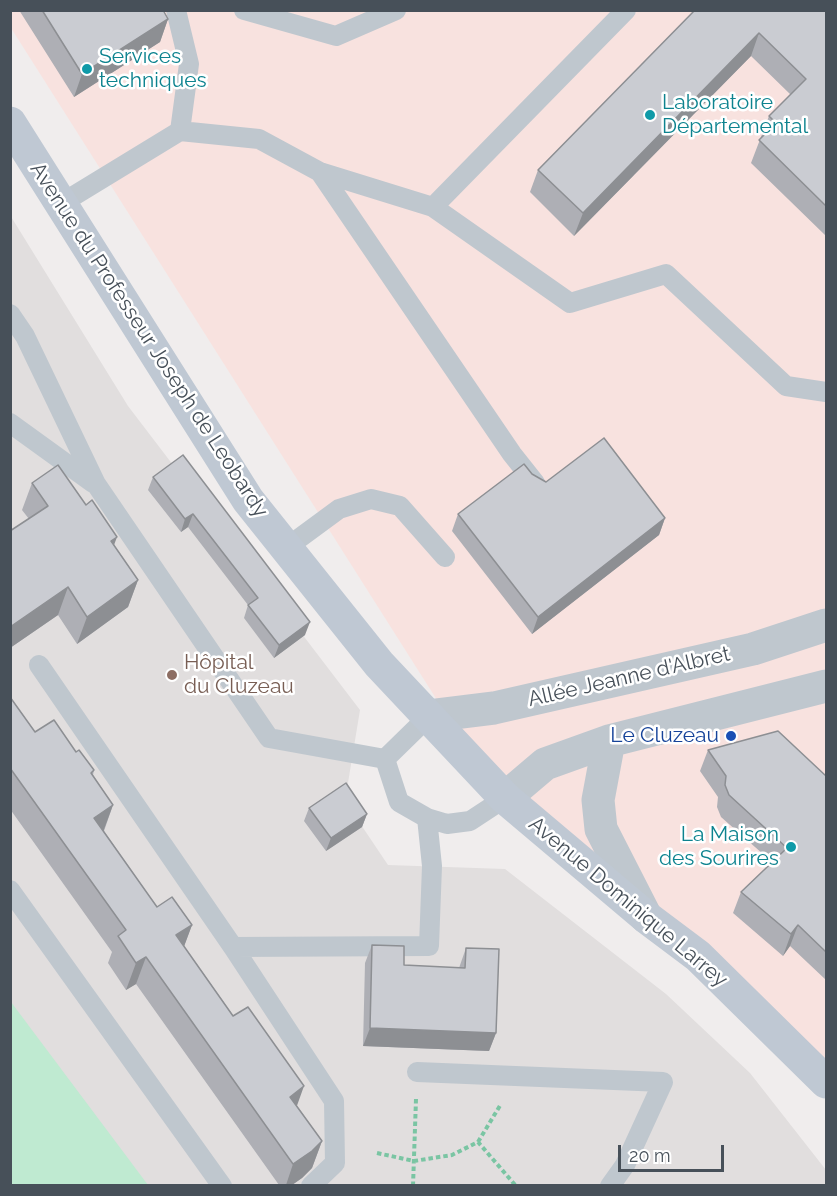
<!DOCTYPE html>
<html>
<head>
<meta charset="utf-8">
<style>
	body { margin:0 }
	#map { position:relative; width:837px; height:1196px; overflow:hidden; background:#f0eded; font-family:Raleway,sans-serif }
	canvas { display:block }
	.frame { position:absolute; inset:0; border:12px solid #475059; pointer-events:none }
	.scale { position:absolute; left:618px; top:1145px; width:106px; height:27px; box-sizing:border-box; border:3px solid #475059; border-top:0; padding-left:8px; font-size:18px; line-height:21px; white-space:nowrap; color:#475059; -webkit-text-stroke:4px #fff; paint-order:stroke }
</style>
</head>
<body>
<div id="map">
<canvas width="837" height="1196"></canvas>
<div class="frame"></div>
<div class="scale">20 m</div>
</div>
<script>
const ctx = document.querySelector('canvas').getContext('2d');
ctx.lineJoin = 'round';
function fillPath(path, color) { ctx.fillStyle = color; ctx.fill(path, 'evenodd'); }
const poly = rows => new Path2D(rows.map(r => 'M' + r).join(''));
function strokePath(path, color, width, dash) { ctx.strokeStyle = color; ctx.lineWidth = width; ctx.lineCap = dash ? 'butt' : 'round'; ctx.setLineDash(dash || []); ctx.stroke(path); }
function drawText(font, color, halo, rows, align = 'center') {
  ctx.font = font + ' Raleway,sans-serif'; ctx.lineWidth = 5; ctx.setLineDash([]); ctx.textBaseline = 'middle'; ctx.strokeStyle = halo; ctx.fillStyle = color; for (const [text, x, y, turn = 0] of rows) {
    ctx.save(); ctx.translate(x, y); ctx.rotate((+turn || 0) * Math.PI / 180); ctx.textAlign = isNaN(turn) ? turn : align; if (halo) ctx.strokeText(text, 0, 0); ctx.fillText(text, 0, 0); ctx.restore();
  }
}
fillPath(poly([
	[10,215,128,406,360,710,345,801,388,865,505,869,666,994,750,1073,826,1170,826,1185,11,1185]
]), '#e1dede');
fillPath(poly([
	[11,10,826,11,826,1097,475,760,11,28]
]), '#f8e2df');
fillPath(poly([
	[10,1002,11,1002,148,1185,11,1185]
]), '#bfead1');
strokePath(poly([
	[478,1142,501,1104],
	[377,1153,414,1161,452,1155,478,1142,516,1186],
	[413,1186,416,1099]
]), '#7ac5a3', 4, [4.5, 3]);
strokePath(poly([
	[176,10,189,64,180,131],
	[244,10,336,36,396,10],
	[320,172,512,454,535,483],
	[62,203,180,131,259,139,320,172,433,207,626,10],
	[433,207,570,303,666,274,786,386,826,392],
	[10,314,25,336,96,484,269,738,385,759],
	[10,423,93,483],
	[286,548,339,509,371,499,400,506,445,557],
	[39,665,233,947,334,1101,335,1163,311,1186],
	[429,716,385,759,399,802,427,818,447,824,470,821,505,798],
	[10,890,222,1186],
	[233,947,429,946,432,866,427,818],
	[417,1072,663,1082,625,1165,610,1186]
]), '#bfc7ce', 20);
strokePath(poly([
	[429,716,494,708,753,649,826,625],
	[609,741,598,800,601,829,646,917],
	[505,798,545,764,609,741,826,686]
]), '#bfc7ce', 33);
strokePath(poly([
	[10,123,248,500,379,664,505,798,646,917,698,956,826,1082]
]), '#bfc8d3', 33);
fillPath(poly([
	[19,10,163,10,168,19,160,42,74,97],
	[695,10,826,10,826,236,751,163,769,116,791,95,751,56,574,236,530,192,538,170],
	[183,455,305,635,274,658,244,618,248,605,188,527,181,532,148,490,153,477],
	[532,474,546,482,665,518,659,535,532,634,452,531,458,514],
	[32,483,114,545,138,580,128,607,77,644,58,615,10,648,10,532,29,519,22,510],
	[10,697,35,732,76,752,94,770,93,775,113,805,104,831,157,907,192,925,184,946,322,1141,312,1168,302,1178,292,1185,279,1185,136,984,126,990,108,963,112,952,10,809],
	[708,750,826,776,826,980,790,946,783,956,733,913,741,892,772,862,721,817,717,807,718,797,700,771],
	[309,808,367,814,362,827,326,851,304,821],
	[372,945,404,965,459,968,466,948,496,1033,489,1051,363,1046,365,963]
]), '#aeafb5');
fillPath(poly([
	[168,19,160,42,74,97,82,74],
	[759,33,751,56,574,236,583,213],
	[193,514,188,527,181,532,185,519],
	[665,518,659,535,532,634,538,617],
	[117,537,107,564,111,541],
	[138,580,128,607,77,644,87,617],
	[68,587,58,615,10,648,10,627],
	[310,622,305,635,274,658,279,645],
	[113,805,103,832,94,818],
	[367,814,362,827,326,851,331,838],
	[192,925,182,952,176,935],
	[798,925,790,946,783,956,791,934],
	[146,957,136,984,126,990,136,963],
	[370,1028,496,1033,489,1051,363,1046],
	[304,1086,294,1114,290,1097],
	[322,1141,312,1168,302,1178,292,1185,286,1185,293,1164]
]), '#8d8f93');
const building = poly([
	[42,10,163,10,168,19,82,74,42,10],
	[695,10,826,10,826,206,759,140,776,123,769,116,806,79,759,33,583,213,538,170,695,10],
	[604,438,665,518,538,617,458,514,524,464,532,474,546,482,604,438],
	[183,455,310,622,279,645,248,605,258,598,193,514,185,519,153,477,183,455],
	[58,465,86,505,92,500,117,537,111,541,138,580,87,617,68,587,10,627,10,531,48,506,32,483,58,465],
	[10,697,35,732,54,720,76,752,79,750,94,770,91,773,113,805,94,818,157,907,172,897,192,925,176,935,233,1016,248,1007,304,1086,290,1097,322,1141,312,1151,293,1164,146,957,136,963,118,936,126,930,10,768,10,697],
	[778,731,826,776,826,952,798,925,791,934,741,892,787,848,729,795,725,785,726,776,708,750,778,731],
	[346,783,367,814,331,838,309,808,346,783],
	[372,945,404,946,404,965,465,968,466,948,499,949,496,1033,370,1028,372,945]
]);
fillPath(building, '#caccd2');
strokePath(building, '#8d8f93', 1.5);
for (const [x, y, r, color] of [
	[87,69,6,"#0f9aa8"],
	[650,115,6,"#0f9aa8"],
	[172,675,6,"#8d6e63"],
	[731,736,6,"#1a4fb4"],
	[791,847,6,"#0f9aa8"]
]) { const dot = new Path2D(); dot.arc(x, y, r, 0, 2 * Math.PI); ctx.fillStyle = color; ctx.fill(dot); strokePath(dot, '#fff', 2); }
drawText('21px', '#0d838f', '#fff', [
	["Services",99,57],
	["techniques",99,81],
	["Laboratoire",662,103],
	["Départemental",662,127],
	["La Maison",779,835,"right"],
	["des Sourires",779,859,"right"]
], 'left');
drawText('21px', '#475059', '#fff', [
	["Avenue du Professeur Joseph de Leobardy",149,340,57],
	["Allée Jeanne d'Albret",629,677,-13],
	["Avenue Dominique Larrey",628,902,40]
]);
drawText('21px', '#785e54', '#fff', [
	["Hôpital",184,663],
	["du Cluzeau",184,687]
], 'left');
drawText('21px', '#164399', '#fff', [
	["Le Cluzeau",719,736]
], 'right');
</script>
</body>
</html>
